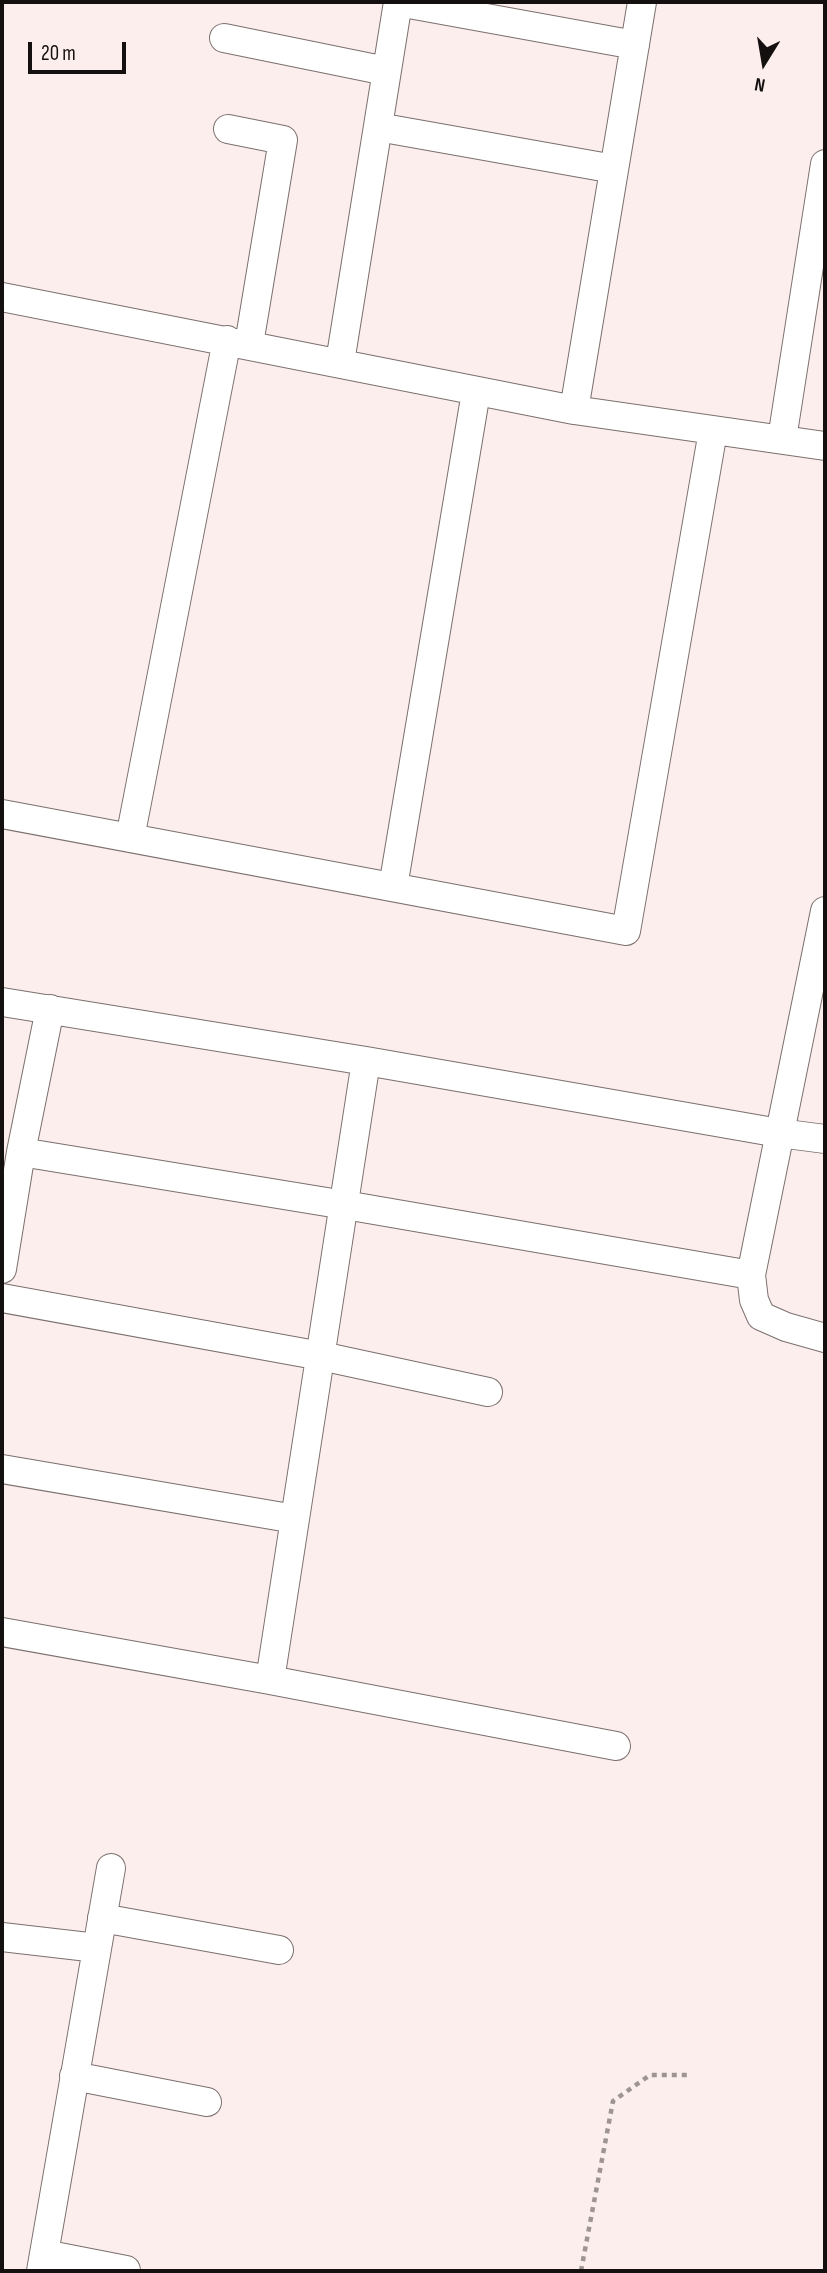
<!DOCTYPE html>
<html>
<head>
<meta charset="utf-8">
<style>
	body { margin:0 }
	#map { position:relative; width:827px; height:2273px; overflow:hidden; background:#fbeeec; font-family:"Sofia Sans Condensed",sans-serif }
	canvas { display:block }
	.frame { position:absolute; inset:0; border:4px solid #141010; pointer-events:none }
	.north { position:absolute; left:729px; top:28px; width:70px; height:70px; -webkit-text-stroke:5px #fbeeec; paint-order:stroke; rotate:191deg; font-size:19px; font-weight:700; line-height:28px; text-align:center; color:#141010 }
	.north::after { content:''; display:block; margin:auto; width:24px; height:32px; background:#141010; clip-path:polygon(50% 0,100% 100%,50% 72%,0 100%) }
	.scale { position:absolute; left:28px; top:42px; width:98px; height:32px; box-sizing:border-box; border:4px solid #141010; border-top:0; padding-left:9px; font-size:21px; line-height:24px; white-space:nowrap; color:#141010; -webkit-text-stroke:5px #fbeeec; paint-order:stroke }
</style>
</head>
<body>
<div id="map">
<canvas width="827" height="2273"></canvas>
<div class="frame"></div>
<div class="north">N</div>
<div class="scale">20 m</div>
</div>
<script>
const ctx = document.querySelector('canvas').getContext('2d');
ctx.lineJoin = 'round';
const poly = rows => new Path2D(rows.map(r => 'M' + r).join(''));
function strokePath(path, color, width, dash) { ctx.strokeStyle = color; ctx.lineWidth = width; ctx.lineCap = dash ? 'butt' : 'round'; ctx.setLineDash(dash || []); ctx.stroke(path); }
const minor = poly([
	[398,2,635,45],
	[224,38,386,71],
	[378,127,614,169],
	[228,129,283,140,249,344],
	[2,297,574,410,825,446],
	[340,362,398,2],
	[574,410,642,2],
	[782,439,825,164],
	[2,814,626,931,713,431],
	[130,838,227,340],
	[393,887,476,392],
	[825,911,751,1275,754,1300,761,1316,786,1327,825,1338],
	[2,1002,366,1061,270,1680,616,1746],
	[366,1061,779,1133,825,1139],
	[21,1152,345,1205,751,1275],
	[2,1269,21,1152,50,1009],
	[2,1298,321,1356,488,1392],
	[2,1469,295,1519],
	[2,1632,270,1680],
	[102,1918,279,1950],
	[2,1937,97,1948],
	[74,2076,207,2102],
	[44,2254,126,2270],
	[41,2271,111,1868]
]);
strokePath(minor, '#7b706e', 30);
strokePath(poly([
	[581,2271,613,2101,650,2075,690,2075]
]), '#9e9593', 4.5, [5, 5]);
strokePath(minor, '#fff', 28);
</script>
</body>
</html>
